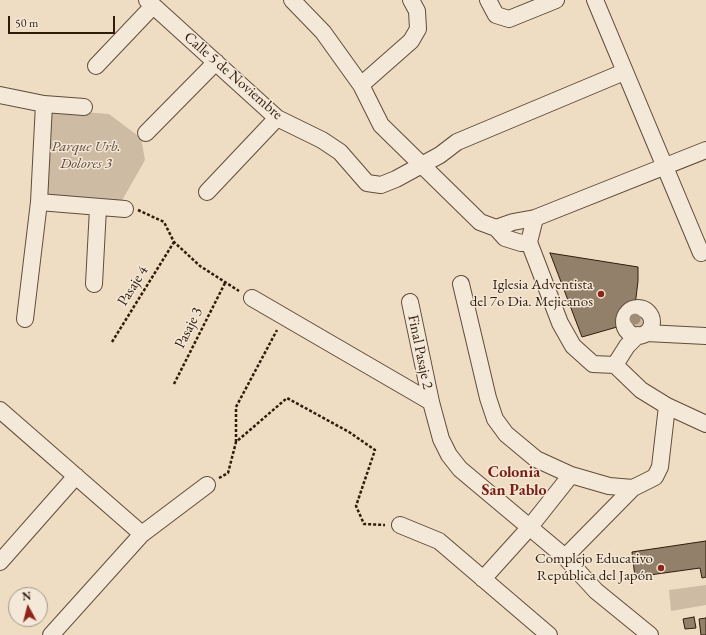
<!DOCTYPE html>
<html>
<head>
<meta charset="utf-8">
<style>
	body { margin:0 }
	#map { position:relative; width:706px; height:635px; overflow:hidden; background:#eedcc3; font-family:"EB Garamond",serif }
	canvas { display:block }
	.north { position:absolute; left:8px; top:587px; width:40px; height:40px; box-sizing:border-box; background:#f4e8d8; border:1px solid #a69686; border-radius:50%; rotate:353deg; font-size:11px; font-weight:700; line-height:16px; text-align:center; color:#311c0b }
	.north::after { content:''; display:block; margin:auto; width:14px; height:18px; background:#8f2418; clip-path:polygon(50% 0,100% 100%,50% 72%,0 100%) }
	.scale { position:absolute; left:8px; top:16px; width:107px; height:18px; box-sizing:border-box; border:2px solid #311c0b; border-top:0; padding-left:5px; font-size:12px; line-height:14px; white-space:nowrap; color:#311c0b; -webkit-text-stroke:3px #f4e8d8; paint-order:stroke }
</style>
</head>
<body>
<div id="map">
<canvas width="706" height="635"></canvas>
<div class="north">N</div>
<div class="scale">50 m</div>
</div>
<script>
const ctx = document.querySelector('canvas').getContext('2d');
ctx.lineJoin = 'round';
function fillPath(path, color) { ctx.fillStyle = color; ctx.fill(path, 'evenodd'); }
const poly = rows => new Path2D(rows.map(r => 'M' + r).join(''));
function strokePath(path, color, width, dash) { ctx.strokeStyle = color; ctx.lineWidth = width; ctx.lineCap = dash ? 'butt' : 'round'; ctx.setLineDash(dash || []); ctx.stroke(path); }
function drawText(font, color, halo, rows, align = 'center') {
  ctx.font = font + ' "EB Garamond",serif'; ctx.lineWidth = 3; ctx.setLineDash([]); ctx.textBaseline = 'middle'; ctx.strokeStyle = halo; ctx.fillStyle = color; for (const [text, x, y, turn = 0] of rows) {
    ctx.save(); ctx.translate(x, y); ctx.rotate((+turn || 0) * Math.PI / 180); ctx.textAlign = isNaN(turn) ? turn : align; if (halo) ctx.strokeText(text, 0, 0); ctx.fillText(text, 0, 0); ctx.restore();
  }
}
fillPath(poly([
	[45,109,109,114,141,138,145,160,120,204,37,193],
	'629 320a9 9 0 1 1 18 0a9 9 0 1 1-18 0Z',
	[706,585,706,605,671,611,669,590]
]), '#cebba4');
const building = poly([
	[550,253,638,267,638,281,635,306,617,327,582,337,550,253],
	[706,541,706,577,702,578,700,568,635,577,632,552,706,541],
	[694,617,696,628,685,629,683,619,694,617],
	[706,618,706,635,701,635,699,619,706,618]
]);
fillPath(building, '#93806b');
strokePath(building, '#311c0b', 1);
const minor = poly([
	[147,0,277,118,322,140,340,152,367,183,381,185,396,179,440,155,457,142,624,72],
	[292,0,323,32,361,85,381,125,480,222,496,228,513,222,535,218,706,150],
	[488,0,496,15,509,19,556,0],
	[595,0,701,253],
	[96,66,153,6],
	[361,85,411,41,418,29,417,11,411,0],
	[0,95,44,104,84,107],
	[146,133,216,62],
	[207,192,277,118],
	[39,202,125,209],
	[535,218,529,242,560,323,573,346,593,364,615,365,641,390,667,406,706,424],
	[496,228,505,238,521,243,529,242],
	[94,284,98,208],
	[461,284,488,398,495,419,506,434,536,459,571,475,609,486,633,488,655,477,660,467,667,406],
	[252,298,431,402,441,439,449,455,460,469,565,557,596,591,650,635],
	[410,302,431,402],
	'624 322a14 14 0 1 1 28 0a14 14 0 1 1-28 0Z',
	[25,319,39,202,44,104],
	[646,333,706,336],
	[615,365,627,346,638,335],
	[0,410,142,534],
	[400,525,439,541,549,635],
	[565,557,633,488],
	[0,562,76,476],
	[483,579,529,528,571,475],
	[51,635,142,534,207,485]
]);
strokePath(minor, '#604c39', 18);
strokePath(poly([
	[138,210,164,222,174,242,200,266,239,291],
	[112,342,174,242],
	[174,384,225,283],
	[236,442,236,407,277,330],
	[219,478,228,473,236,442,287,398,349,432,375,450,356,506,364,524,385,525]
]), '#311c0b', 2.5, [3, 2]);
strokePath(minor, '#f4e8d8', 16);
ctx.fillStyle = '#a08d77';
for (const [x, y] of [
	[635,319]
]) { ctx.beginPath(); ctx.arc(x, y, 5.5, 0, 2 * Math.PI); ctx.fill(); }
for (const [x, y, r, color] of [
	[601,294,4,"#8f2418"],
	[661,568,4,"#8f2418"]
]) { const dot = new Path2D(); dot.arc(x, y, r, 0, 2 * Math.PI); ctx.fillStyle = color; ctx.fill(dot); strokePath(dot, '#f4e8d8', 1.5); }
drawText('15px', '#311c0b', '#f4e8d8', [
	["Calle 5 de Noviembre",233,76,41],
	["Pasaje 4",133,286,-58],
	["Pasaje 3",189,328,-63],
	["Final Pasaje 2",420,352,78]
]);
drawText('italic 15px', '#604c39', '#f4e8d8', [
	["Parque Urb.",86,147],
	["Dolores 3",86,164]
]);
drawText('15px', '#311c0b', '#f4e8d8', [
	["Iglesia Adventista",593,285],
	["del 7o Dia. Mejicanos",593,302],
	["Complejo Educativo",653,559],
	["República del Japón",653,576]
], 'right');
drawText('bold 16px', '#7a1f14', '#f4e8d8', [
	["Colonia",514,473],
	["San Pablo",514,491]
]);
</script>
</body>
</html>
